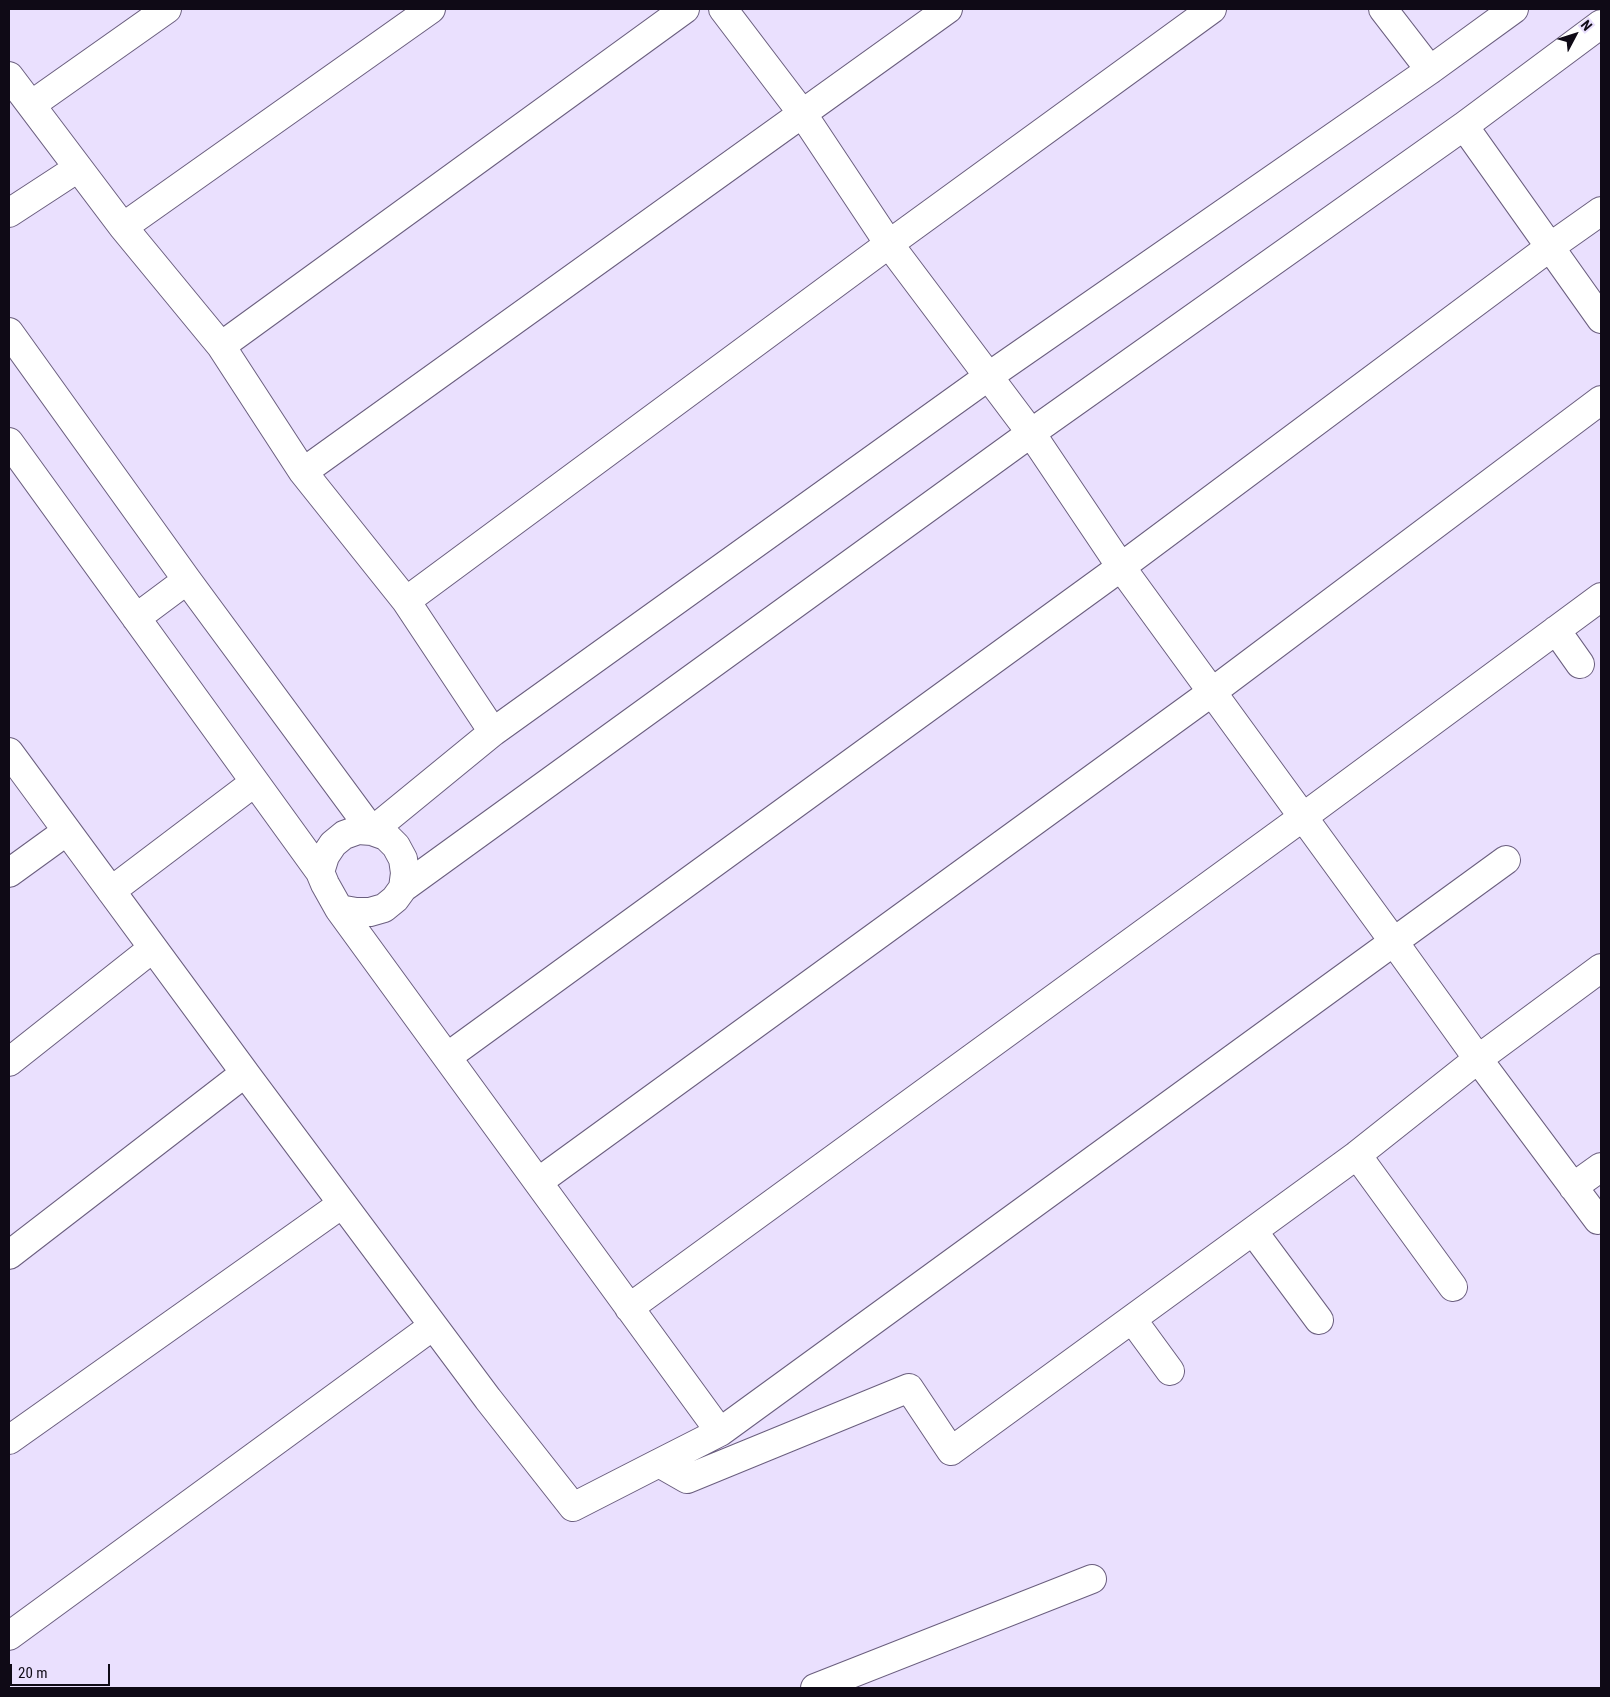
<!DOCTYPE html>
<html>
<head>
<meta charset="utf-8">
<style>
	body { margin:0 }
	#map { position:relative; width:1610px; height:1697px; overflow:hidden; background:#eae0fe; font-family:"Roboto Condensed",sans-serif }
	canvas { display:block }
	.frame { position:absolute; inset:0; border:10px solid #0f0a16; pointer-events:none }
	.north { position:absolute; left:1550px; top:10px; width:50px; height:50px; -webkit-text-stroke:4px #eae0fe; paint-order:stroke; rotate:50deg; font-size:14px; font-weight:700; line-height:20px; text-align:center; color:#0f0a16 }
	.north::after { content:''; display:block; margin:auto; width:18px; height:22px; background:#0f0a16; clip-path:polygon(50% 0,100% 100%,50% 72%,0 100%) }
	.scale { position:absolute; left:10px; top:1664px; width:100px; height:22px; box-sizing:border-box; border:2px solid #0f0a16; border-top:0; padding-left:6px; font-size:15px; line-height:18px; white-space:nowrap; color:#0f0a16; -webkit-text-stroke:4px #eae0fe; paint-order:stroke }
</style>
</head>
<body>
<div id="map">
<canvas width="1610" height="1697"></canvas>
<div class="frame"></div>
<div class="north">N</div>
<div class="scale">20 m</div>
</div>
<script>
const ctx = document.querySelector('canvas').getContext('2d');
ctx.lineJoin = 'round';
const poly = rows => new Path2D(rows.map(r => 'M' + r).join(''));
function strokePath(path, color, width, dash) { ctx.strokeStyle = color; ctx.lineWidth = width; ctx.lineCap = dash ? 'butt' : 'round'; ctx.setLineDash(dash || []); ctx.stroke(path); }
const minor = poly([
	[723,9,802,113,889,244,1031,433,1121,567,1394,942,1478,1059,1601,968],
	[1383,9,1430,70],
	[9,76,123,227,221,346,303,472,406,601,493,732],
	[31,105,167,9],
	[1464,126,1601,319],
	[9,213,78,168],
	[123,227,431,9],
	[9,332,187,580,372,831,493,732,989,376,1430,70,1514,9],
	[221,346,685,9],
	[9,442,320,872],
	[303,472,948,9],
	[406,601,889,244,1212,9],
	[136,618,187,580],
	[1556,630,1580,664],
	[9,752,245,1073,9,1255],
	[358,830,372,831,386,836,396,846,403,859,405,873,403,888,395,899,384,908,370,912,356,912,339,909,325,884,320,872,325,856,333,844,344,835,358,830],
	[9,873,67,831],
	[403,888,1031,433,1464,126,1601,24],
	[111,891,255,782],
	[339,909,720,1432,1506,860],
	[447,1057,1121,567,1550,247,1601,211],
	[9,1062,153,948],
	[245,1073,488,1399,573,1507,659,1463,687,1479,909,1388,951,1451,1357,1155,1478,1059,1598,1220],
	[1357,1155,1453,1287],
	[538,1182,1212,692,1601,400],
	[1573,1187,1601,1167],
	[1253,1231,1319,1320],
	[629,1308,1303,817,1601,597],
	[1132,1319,1170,1371],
	[9,1440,342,1204],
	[659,1463,720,1432],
	[9,1636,433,1326],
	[815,1688,1092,1579]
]);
strokePath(minor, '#6a5e7e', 30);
strokePath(minor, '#fff', 28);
</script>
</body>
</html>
